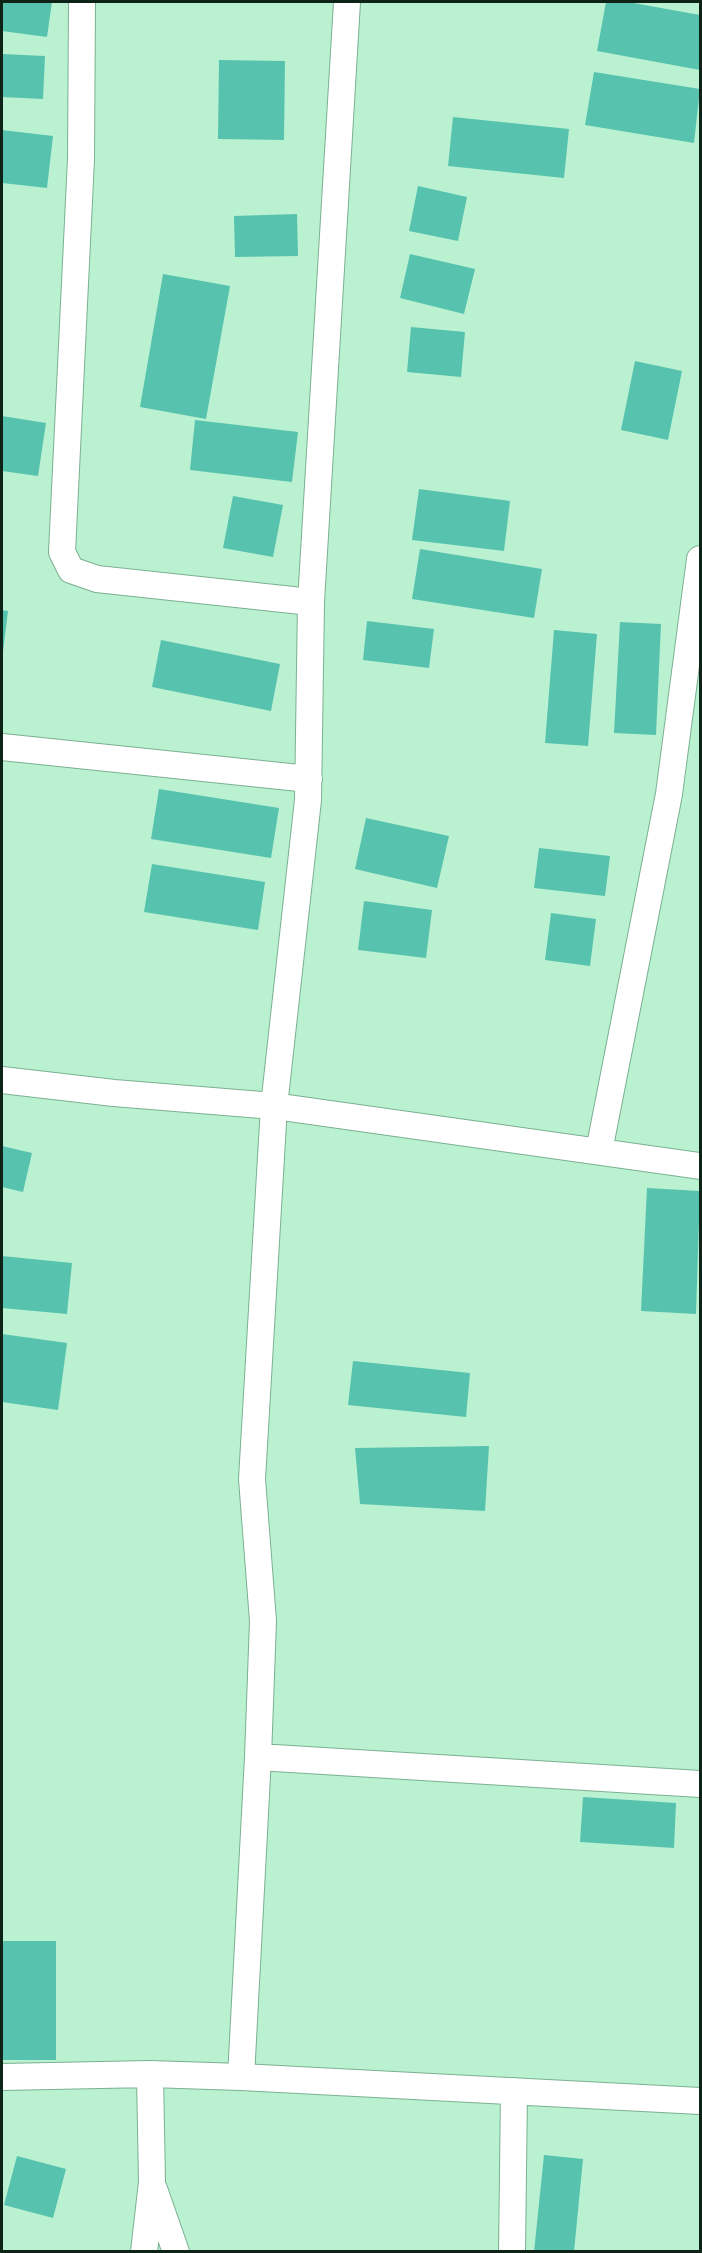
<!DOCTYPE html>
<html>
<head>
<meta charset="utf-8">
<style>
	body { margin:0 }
	#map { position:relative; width:702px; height:2253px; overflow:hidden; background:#baf1d1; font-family:Manrope,sans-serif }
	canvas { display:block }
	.frame { position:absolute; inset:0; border:3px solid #0d2318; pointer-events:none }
</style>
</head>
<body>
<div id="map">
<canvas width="702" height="2253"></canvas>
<div class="frame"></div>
</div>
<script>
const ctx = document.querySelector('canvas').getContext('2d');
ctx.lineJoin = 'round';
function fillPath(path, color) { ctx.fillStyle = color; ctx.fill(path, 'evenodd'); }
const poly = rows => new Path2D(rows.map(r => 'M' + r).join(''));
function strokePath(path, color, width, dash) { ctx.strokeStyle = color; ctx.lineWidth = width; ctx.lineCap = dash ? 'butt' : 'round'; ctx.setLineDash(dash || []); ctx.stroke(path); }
fillPath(poly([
	[2,2,52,2,47,37,2,31],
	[606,2,628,2,700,15,700,70,597,51],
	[2,54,45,56,43,99,2,97],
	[219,60,285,61,284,140,218,139],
	[594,72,700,89,694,143,585,125],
	[453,117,569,129,564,178,448,166],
	[2,130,53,136,47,188,2,183],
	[418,186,467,197,458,241,409,231],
	[297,214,298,256,235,257,234,216],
	[410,254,475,269,464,314,400,298],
	[163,274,230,286,206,419,140,407],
	[411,327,465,332,461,377,407,372],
	[635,361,682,371,668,440,621,430],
	[2,416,46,423,38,476,2,471],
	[195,420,298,432,292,482,190,470],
	[419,489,510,501,504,551,412,540],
	[233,496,283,505,273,557,223,548],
	[420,549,542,569,534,618,412,599],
	[2,610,8,611,3,652,2,652],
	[367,621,434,629,429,668,363,660],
	[620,622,661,624,656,735,614,733],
	[554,630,597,634,588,746,545,743],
	[161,640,280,664,271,711,152,687],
	[159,789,279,808,271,858,151,839],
	[366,818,449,836,437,888,355,869],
	[539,848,610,856,605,896,534,888],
	[152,864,265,882,258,930,144,912],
	[364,901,432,910,426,958,358,950],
	[551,913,596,919,590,966,545,960],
	[2,1146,32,1153,23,1192,2,1187],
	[647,1188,700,1191,696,1314,641,1311],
	[2,1256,72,1263,67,1314,2,1308],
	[2,1334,67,1343,58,1410,2,1402],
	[353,1361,470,1373,466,1417,348,1405],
	[489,1446,485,1511,360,1504,355,1448],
	[583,1797,676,1803,674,1848,580,1842],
	[2,1941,56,1941,56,2060,2,2060],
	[544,2155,583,2159,574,2252,534,2252],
	[17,2156,66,2169,53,2218,4,2205]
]), '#57c3af');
const minor = poly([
	[82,2,81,159,62,552,71,570,97,579,311,602],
	[2,747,309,779],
	[2,1080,114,1093,274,1106,700,1166],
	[599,1151,669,794,700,559],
	[258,1757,700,1784],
	[2,2077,150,2074,241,2077,700,2101],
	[241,2077,258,1757,263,1621,252,1479,274,1106,308,800,311,602,347,2],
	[154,2189,176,2252],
	[144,2252,152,2182,150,2074],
	[512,2252,514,2091]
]);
strokePath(minor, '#7bb092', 28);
strokePath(minor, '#fff', 26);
</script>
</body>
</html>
